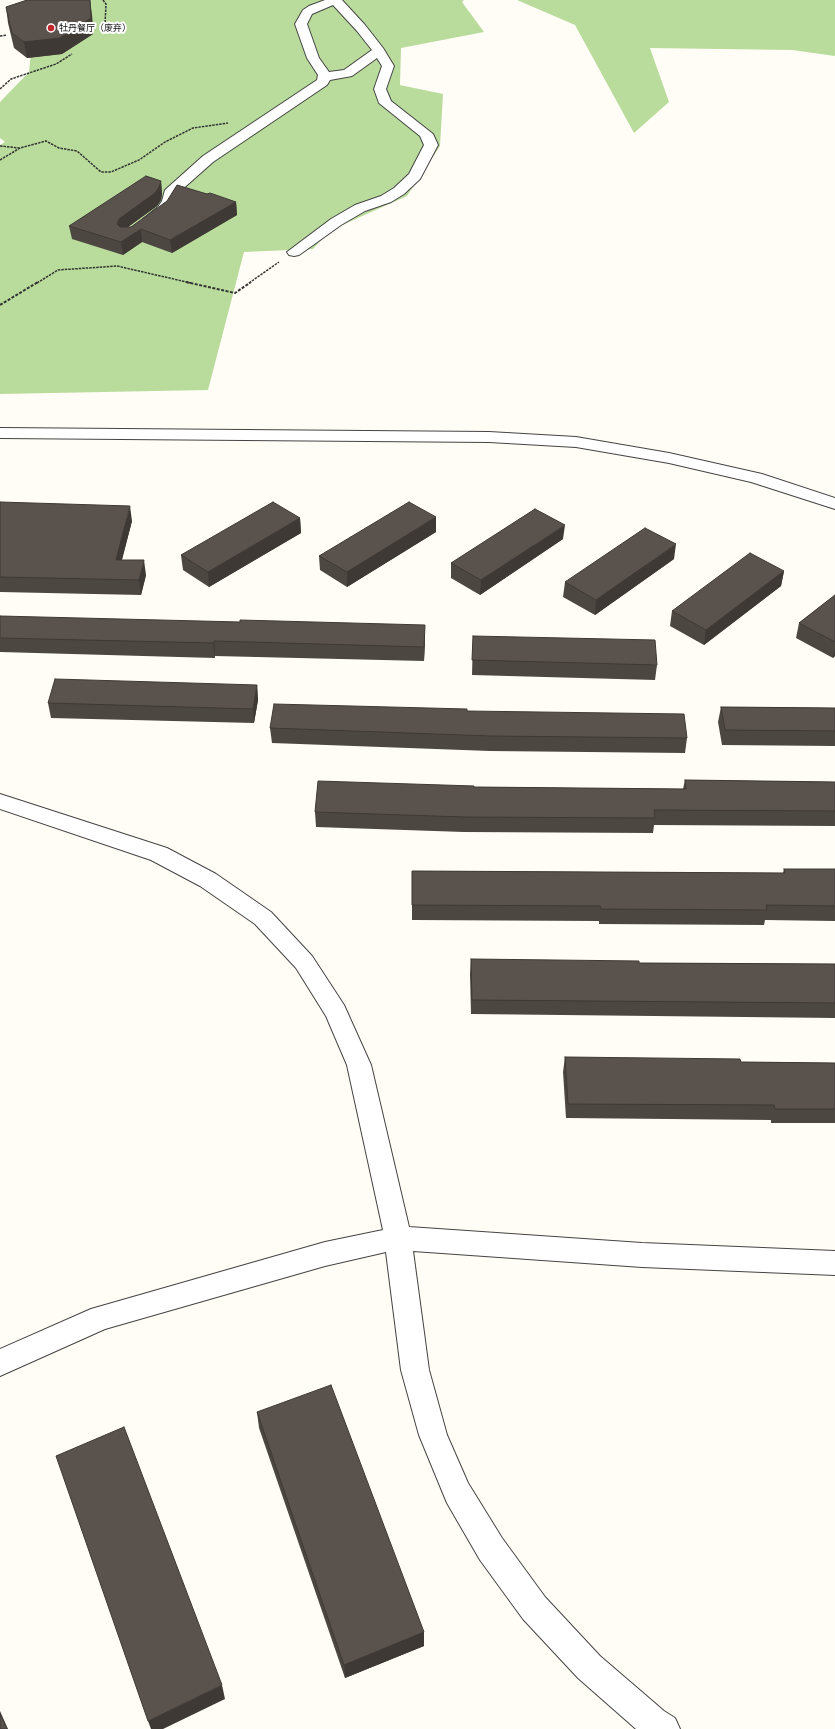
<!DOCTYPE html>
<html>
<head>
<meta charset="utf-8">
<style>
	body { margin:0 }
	canvas { display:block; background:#fffdf5 }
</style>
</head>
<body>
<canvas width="835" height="1729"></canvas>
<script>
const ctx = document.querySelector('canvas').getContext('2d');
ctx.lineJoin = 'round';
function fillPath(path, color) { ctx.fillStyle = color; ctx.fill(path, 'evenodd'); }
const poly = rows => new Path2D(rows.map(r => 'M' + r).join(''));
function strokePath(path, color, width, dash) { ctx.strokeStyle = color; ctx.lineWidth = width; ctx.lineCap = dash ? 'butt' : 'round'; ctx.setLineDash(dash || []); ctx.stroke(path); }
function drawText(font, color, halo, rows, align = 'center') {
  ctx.font = font + ' Merriweather,"Noto Sans SC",serif'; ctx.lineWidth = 4; ctx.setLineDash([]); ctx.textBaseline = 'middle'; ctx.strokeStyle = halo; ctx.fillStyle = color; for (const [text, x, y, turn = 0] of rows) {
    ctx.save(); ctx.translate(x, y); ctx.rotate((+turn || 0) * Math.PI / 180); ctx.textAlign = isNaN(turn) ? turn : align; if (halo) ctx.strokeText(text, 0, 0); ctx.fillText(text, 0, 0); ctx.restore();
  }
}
fillPath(poly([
	[40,0,464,0,462,2,484,32,401,48,400,85,443,94,440,146,407,196,331,230,313,249,244,252,208,390,0,394,0,145,5,142,0,138,0,102,29,72,36,4],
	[517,0,835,0,835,56,792,50,650,48,669,102,634,133,575,25]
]), '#b9dc9c');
const minor = poly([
	[325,0,342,0,365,25,383,48,394,66,386,89,391,101,433,134,438,145,420,179,404,194,391,202,365,211,341,225,299,255,294,256,289,255,287,252,331,219,355,205,381,196,394,188,409,174,424,145,420,136,379,103,374,89,382,66,377,58,352,76,330,80,327,85,213,162,177,194,176,201,168,213,155,222,150,223,145,222,143,219,158,207,162,201,165,190,203,156,317,80,318,75,307,58,295,24,303,10,309,6,325,0],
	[333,5,357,31,372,50,344,70,329,72,319,58,307,24,312,14,333,5],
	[0,428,489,432,576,437,669,453,762,474,835,498,835,509,751,482,669,463,576,447,489,442,0,438,0,428],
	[0,794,167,848,216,874,271,912,312,956,344,1005,371,1065,409,1227,642,1243,835,1251,835,1275,642,1267,413,1251,429,1370,447,1435,468,1483,502,1538,545,1597,600,1656,664,1711,675,1718,680,1729,636,1729,578,1678,523,1619,480,1560,447,1503,419,1435,401,1370,386,1252,325,1266,105,1329,0,1376,0,1349,91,1309,325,1242,383,1230,347,1065,326,1016,296,968,255,924,200,886,151,860,0,809,0,794]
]);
strokePath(minor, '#444', 2);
strokePath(poly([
	[103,0,106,4,105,24],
	[0,36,7,35],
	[0,89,11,79,56,64,72,54],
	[0,146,19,148],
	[0,160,20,148,46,141,59,148,77,151,101,172,111,172,139,160,165,142,193,128,228,123],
	[37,283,58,270,117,266,191,283],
	[249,283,279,262]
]), '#333', 1.5, [2.5, 1]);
strokePath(poly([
	[186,282,235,293,251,282],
	[0,305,38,282]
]), '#333', 2, [3, 1.5]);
fillPath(minor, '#fff');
fillPath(poly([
	[6,7,92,15,93,34,62,54,27,58,14,48,8,23],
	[161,181,162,194,161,200,157,206,128,227,131,227,207,194,236,202,237,215,172,253,142,242,123,255,72,239,69,226],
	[0,502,132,521,122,560,146,575,141,595,0,592],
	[436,517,436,532,347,587,320,570,319,556],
	[300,518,301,533,209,587,183,570,181,555],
	[563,539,480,595,451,578,451,563],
	[674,559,595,615,563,597,565,582],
	[784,571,781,586,704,645,670,626,672,611],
	[835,595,835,656,833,658,796,638,799,623],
	[0,616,425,640,424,661,215,656,215,658,0,652],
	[473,636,657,665,655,680,472,675],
	[257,685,258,700,254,723,51,718,48,703],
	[721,707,835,708,835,746,722,745,718,722],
	[467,711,687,738,685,753,490,751,272,743,270,728],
	[685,780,835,782,835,826,654,825,653,833,464,832,316,827,315,812,474,787,683,789],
	[784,869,835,869,835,921,765,920,764,925,599,924,599,921,412,920,412,871,783,873],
	[471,959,639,963,835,964,835,1018,471,1014,470,974],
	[565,1057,741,1062,835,1063,835,1123,771,1123,771,1120,566,1118,563,1072],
	[257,1412,424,1632,424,1646,345,1678,259,1428]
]), '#4d4742');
fillPath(poly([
	[90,0,92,15,93,34,62,54,27,58,24,42],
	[161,181,162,194,161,200,157,206,121,232,117,224,119,219],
	[236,202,237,215,172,253,170,240],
	[141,229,142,242,123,255,121,242],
	[130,506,132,521,118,574,116,560],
	[436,517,436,532,347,587,347,572],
	[300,518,301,533,209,587,208,572],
	[565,525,563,539,480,595,481,580],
	[676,544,674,559,595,615,596,600],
	[144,560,146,575,141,595,139,580],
	[784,571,781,586,704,645,706,630],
	[425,625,425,640,424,661,424,647],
	[214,641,215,656,215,658,213,643],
	[835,647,835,656,833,658],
	[257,685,258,700,254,723,253,709],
	[424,1632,424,1646,345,1678,344,1665],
	[222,1685,225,1699,163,1729,151,1729,148,1721],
	[0,1711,8,1729,7,1729,0,1714]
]), '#3f3936');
const building = poly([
	[27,0,90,0,91,18,60,38,24,42,12,33,6,7,27,0],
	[146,176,161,181,159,187,155,193,119,219,117,224,120,227,131,227,167,201,177,185,207,194,210,193,236,202,170,240,141,229,121,242,69,226,146,176],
	[0,502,130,506,116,560,144,560,139,580,0,577,0,502],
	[273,502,300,518,208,572,181,555,273,502],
	[409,502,436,517,347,572,319,556,409,502],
	[535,509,565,525,481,580,451,563,535,509],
	[645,528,676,544,596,600,565,582,645,528],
	[750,553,784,571,706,630,672,611,750,553],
	[835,595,835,642,799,623,835,595],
	[0,616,240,622,240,620,425,625,424,647,214,641,213,643,0,638,0,616],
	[473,636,655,640,657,665,472,660,473,636],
	[55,679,257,685,253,709,48,703,55,679],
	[274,704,467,709,467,711,684,714,687,738,491,736,270,728,274,704],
	[721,707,835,708,835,731,725,730,721,707],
	[685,780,835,782,835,811,654,810,655,818,464,817,315,812,318,781,474,786,474,787,686,789,685,780],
	[784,869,835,869,835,906,766,905,767,910,601,909,600,906,412,905,412,871,785,873,784,869],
	[471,959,639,961,639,963,835,964,835,1003,472,1000,471,959],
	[565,1057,740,1059,741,1062,835,1063,835,1109,775,1109,774,1105,568,1104,565,1057],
	[331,1385,424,1632,344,1665,257,1412,331,1385],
	[124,1427,222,1685,148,1721,56,1456,124,1427],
	[0,1714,7,1729,0,1729,0,1714]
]);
fillPath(building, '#5a524d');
strokePath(building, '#3f3936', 1);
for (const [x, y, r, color] of [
	[51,28,4,"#c4262e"]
]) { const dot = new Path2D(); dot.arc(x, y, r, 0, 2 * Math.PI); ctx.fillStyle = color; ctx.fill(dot); strokePath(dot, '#fff', 1.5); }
drawText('9px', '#111', '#fff', [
	["牡丹餐厅（废弃）",59,28]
], 'left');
</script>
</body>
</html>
